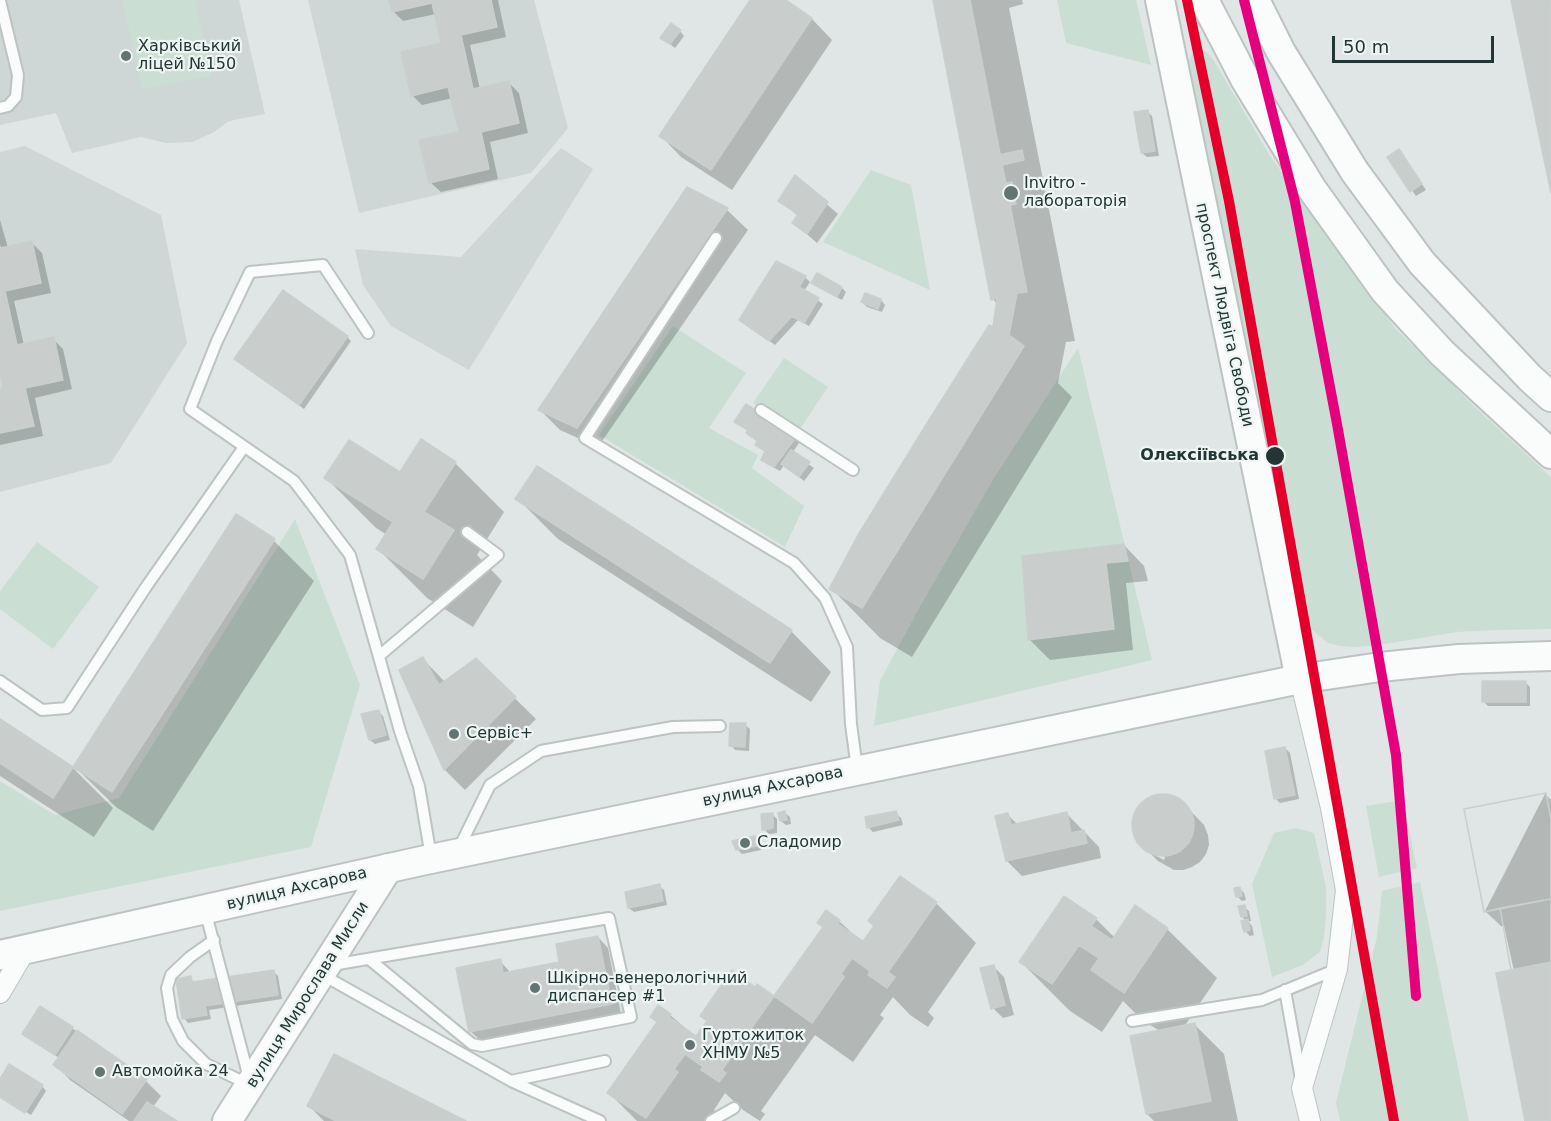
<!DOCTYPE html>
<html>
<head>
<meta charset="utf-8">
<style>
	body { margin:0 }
	#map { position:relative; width:1551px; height:1121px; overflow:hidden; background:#e0e6e5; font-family:"DejaVu Sans",sans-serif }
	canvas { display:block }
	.scale { position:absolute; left:1332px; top:36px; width:162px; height:27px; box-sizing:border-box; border:3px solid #213635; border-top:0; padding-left:8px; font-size:18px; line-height:21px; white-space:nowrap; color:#213635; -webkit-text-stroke:4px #eef5f3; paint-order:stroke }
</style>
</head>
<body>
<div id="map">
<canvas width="1551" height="1121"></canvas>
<div class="scale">50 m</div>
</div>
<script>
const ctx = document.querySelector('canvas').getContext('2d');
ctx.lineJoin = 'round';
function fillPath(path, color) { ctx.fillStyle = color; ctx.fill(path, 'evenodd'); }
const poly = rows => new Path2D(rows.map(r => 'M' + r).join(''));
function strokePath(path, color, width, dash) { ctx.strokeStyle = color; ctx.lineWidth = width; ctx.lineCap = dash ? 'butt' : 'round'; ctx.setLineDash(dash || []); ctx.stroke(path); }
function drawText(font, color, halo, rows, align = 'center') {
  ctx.font = font + ' "DejaVu Sans",sans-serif'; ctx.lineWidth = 4.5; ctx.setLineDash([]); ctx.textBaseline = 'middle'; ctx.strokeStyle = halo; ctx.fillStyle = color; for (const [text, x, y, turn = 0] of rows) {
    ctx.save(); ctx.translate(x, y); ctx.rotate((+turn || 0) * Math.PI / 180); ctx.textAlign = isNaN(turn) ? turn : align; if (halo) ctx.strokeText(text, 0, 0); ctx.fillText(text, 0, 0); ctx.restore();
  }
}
fillPath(poly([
	[0,0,239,0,265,114,229,121,214,132,193,142,166,143,141,137,72,153,56,113,0,125],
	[308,0,534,0,568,128,531,173,359,213],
	[25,146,161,215,187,343,111,463,0,492,0,152],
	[561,148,593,169,469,370,391,326,363,285,355,249,461,257]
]), '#ced7d5');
fillPath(poly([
	[122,0,195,0,211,76,142,89],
	[1057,0,1136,0,1151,65,1066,43],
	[1201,51,1208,53,1214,61,1270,156,1395,328,1476,408,1551,477,1551,629,1498,630,1457,632,1379,645,1354,647,1340,646,1328,643,1310,628,1299,605,1190,76,1189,61,1193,53],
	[871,170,911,185,930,290,823,242],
	[673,326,746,373,709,428,758,455,752,468,804,506,785,547,599,435],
	[1078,348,1152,660,874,726,880,681,918,610,994,478],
	[784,358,828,387,798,432,753,403],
	[295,519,360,685,311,847,0,911,0,781,55,815,119,798],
	[37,542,99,587,53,649,0,609,0,591],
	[1403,800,1417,868,1379,877,1366,806],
	[1296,828,1314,833,1326,887,1326,915,1324,938,1320,952,1303,965,1272,977,1252,884,1274,833],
	[1420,882,1469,1121,1340,1121,1336,1102,1377,937,1382,891]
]), '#caded4');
fillPath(poly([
	[391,0,498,0,506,37,470,45,480,89,509,83,519,93,528,133,490,142,498,179,441,192,430,182,460,133,453,98,422,105,412,95,443,45,436,14,403,21,393,11],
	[752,0,783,0,812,19,832,40,732,190,681,157,661,136],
	[935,0,1022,0,1023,4,1009,8,1075,341,1066,342,1058,383,1072,397,912,657,880,638,831,588,994,329,997,304,993,299],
	[680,31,684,36,675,48,662,38],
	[1147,111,1152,116,1159,156,1147,157,1142,153],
	[1403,156,1426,190,1416,196,1389,158],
	[795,177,838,214,817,243,794,223,798,216,780,200],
	[688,189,727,210,748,230,598,447,560,430,540,410],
	[0,220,8,248,32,243,42,253,51,293,14,301,24,345,53,339,63,349,72,389,35,398,43,436,0,445,0,390,5,389,0,366],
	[777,263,805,277,810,282,804,291,823,304,809,326,798,320,775,345,741,320],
	[813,283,842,288,846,292,842,300,818,287],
	[881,300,885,305,882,312,867,307,862,302],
	[347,337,351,341,304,409,236,359],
	[736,422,795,438,799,443,792,453,814,468,804,481,784,465,780,471,767,464,763,460,766,452,757,445,759,441,749,431],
	[455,463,504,512,477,555,502,581,473,627,427,598,378,549,387,535,376,528,326,478,400,474],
	[517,498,791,631,831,672,811,702,558,539],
	[274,541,314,581,153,831,116,807,75,767],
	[1124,545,1144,566,1148,581,1126,583,1133,650,1050,660,1029,639,1023,557],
	[423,659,445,682,476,660,536,719,465,790,445,770,401,671],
	[1525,682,1530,687,1530,706,1488,706,1483,701],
	[378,711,383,716,390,740,375,744,370,740],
	[0,720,73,768,113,808,94,837,0,776],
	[745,725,750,729,749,751,735,750,731,745],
	[1285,748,1290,753,1299,799,1280,803,1275,798],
	[1545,794,1551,800,1551,1121,1527,1121,1514,971,1504,926,1501,926,1485,911],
	[1162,795,1172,797,1181,801,1204,825,1208,835,1209,845,1206,854,1200,862,1192,867,1183,870,1174,870,1158,861,1142,845,1134,829,1137,811,1143,802,1152,797],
	[1151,850,1165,857,1164,860,1151,853],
	[785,813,790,817,791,824,786,825,781,821],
	[896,813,901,818,903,825,873,832,868,827],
	[772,814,777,819,777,833,769,834,764,829],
	[1067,814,1099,847,1101,858,1022,876,1007,861,1008,815,1018,825],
	[755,838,759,842,761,850,742,854,737,849],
	[659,886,664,890,667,905,634,912,629,908],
	[1240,889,1244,893,1246,900,1242,901,1237,896],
	[936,903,976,943,928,1012,934,1018,928,1027,910,1015,893,997,880,1015,884,1018,853,1062,815,1035,761,1111,765,1114,760,1121,743,1110,725,1093,714,1110,718,1114,712,1121,637,1121,609,1093,670,1015,697,1038,757,986,774,998,824,928,818,923,826,912,839,921,863,943],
	[1136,907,1167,929,1217,978,1184,1027,1195,1025,1224,1054,1238,1121,1154,1121,1147,1114,1160,1031,1142,1020,1123,1001,1102,1032,1070,1011,1021,962,1096,919,1115,938],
	[1244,907,1249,911,1251,921,1248,921,1252,926,1254,935,1250,936,1245,931,1247,921,1242,917],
	[598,937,608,948,621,1014,481,1041,470,1031,500,961,511,973,561,963],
	[994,967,1004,977,1014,1015,1003,1018,993,1008],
	[273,971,278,976,282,999,209,1010,211,1019,188,1023,184,1018,190,978,195,983],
	[72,1028,146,1081,161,1096,153,1107,174,1121,129,1121,70,1080,55,1064,59,1058,24,1034],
	[0,1082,42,1086,46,1091,31,1115,0,1096],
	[309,1106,462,1121,324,1121]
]), '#0003');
const building = poly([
	[389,0,491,0,497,27,461,35,473,89,509,81,519,123,481,132,489,169,429,183,419,140,459,132,448,87,411,96,401,52,441,43,432,3,392,12,389,0],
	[750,0,786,0,812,18,711,170,659,136,750,0],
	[933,0,970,0,1027,292,1017,293,1009,335,1024,346,862,608,829,589,858,535,929,420,989,325,993,327,997,298,991,300,933,0],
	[1511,0,1550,0,1551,5,1551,193,1511,0],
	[671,23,681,30,670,44,660,38,671,23],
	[1148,110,1155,151,1141,153,1134,112,1148,110],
	[1399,149,1422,184,1410,192,1387,157,1399,149],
	[1022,150,1024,160,1002,165,1000,155,1022,150],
	[795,175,828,202,807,234,792,223,798,214,778,201,795,175],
	[1012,182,1016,204,1010,205,1006,183,1012,182],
	[687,187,728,208,577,428,538,410,687,187],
	[32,241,41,283,5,291,17,345,54,337,63,380,25,388,34,426,0,433,0,389,3,388,0,373,0,246,1,248,32,241],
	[776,261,806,276,799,287,819,298,804,323,792,316,769,341,739,320,776,261],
	[817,273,842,287,837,297,811,283,817,273],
	[283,290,348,336,299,405,234,359,283,290],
	[865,293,881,299,878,309,861,302,865,293],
	[746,404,796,437,774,467,761,460,765,451,755,445,757,441,746,433,748,430,734,422,746,404],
	[421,439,456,462,424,512,454,530,423,579,376,549,393,522,324,478,349,440,400,472,421,439],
	[791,450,810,462,799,477,781,464,791,450],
	[537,466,792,630,770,663,515,499,537,466],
	[236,514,275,539,112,792,73,767,236,514],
	[1124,544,1128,561,1106,563,1114,629,1028,640,1022,556,1124,544],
	[423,657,439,685,476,658,516,697,444,770,399,670,423,657],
	[1482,681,1526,681,1526,702,1482,702,1482,681],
	[379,710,386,735,369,740,361,714,379,710],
	[0,719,73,767,53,798,0,763,0,719],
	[730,723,746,723,745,747,729,746,730,723],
	[1285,747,1295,795,1274,799,1265,751,1285,747],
	[1546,793,1551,819,1551,899,1484,912,1464,809,1546,793],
	[1546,793,1551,819,1551,1121,1525,1121,1496,973,1511,970,1500,908,1484,912,1464,809,1546,793],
	'1132 825a31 31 0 1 1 62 0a31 31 0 1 1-62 0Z',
	[785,811,787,820,780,821,778,813,785,811],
	[896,811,899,820,867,828,865,817,896,811],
	[1067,812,1071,833,1084,830,1087,843,1006,861,995,816,1008,813,1011,825,1067,812],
	[773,813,773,828,762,830,761,814,773,813],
	[755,836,757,846,736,850,732,841,755,836],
	[900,876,937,902,888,972,895,977,887,988,868,975,870,971,852,958,841,974,844,977,812,1023,774,996,823,927,817,923,826,910,840,920,838,924,863,941,874,926,868,921,900,876],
	[660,884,663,901,628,908,625,892,660,884],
	[1240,887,1242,896,1236,897,1234,888,1240,887],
	[1064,896,1097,918,1091,926,1112,940,1135,905,1168,928,1124,993,1091,970,1099,958,1079,945,1052,984,1019,962,1064,896],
	[1551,899,1551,962,1511,970,1500,908,1551,899],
	[1245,905,1247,916,1241,917,1238,906,1245,905],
	[1248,919,1250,930,1244,932,1241,921,1248,919],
	[598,936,612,1004,469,1032,456,968,501,959,503,973,559,962,556,944,598,936],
	[994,965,1005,1005,991,1009,980,968,994,965],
	[274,970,278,995,205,1006,207,1015,182,1019,176,979,191,976,192,982,274,970],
	[732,970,755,987,757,984,774,996,722,1070,726,1073,719,1082,701,1070,703,1067,685,1054,674,1069,678,1072,646,1118,607,1093,657,1022,650,1017,658,1005,671,1014,669,1017,696,1036,707,1021,700,1016,732,970],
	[40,1006,73,1027,55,1055,22,1034,40,1006],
	[1195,1023,1211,1101,1146,1114,1130,1036,1195,1023],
	[77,1030,147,1079,122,1114,53,1065,77,1030],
	[334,1054,440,1108,466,1121,336,1121,307,1106,334,1054],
	[9,1064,43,1085,25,1113,0,1097,0,1079,9,1064],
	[147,1102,177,1121,134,1121,147,1102]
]);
fillPath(building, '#c9cecd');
strokePath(building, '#c9cfce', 1.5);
const lane = poly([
	[0,1,18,75,16,97,8,106,0,108],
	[716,238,585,438,794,563,825,598,847,647,851,724,857,769],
	[368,333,323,265,250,272,217,341,190,409,294,481,350,555,400,731,419,786,431,857],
	[761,410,853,470],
	[379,656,498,555,467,532],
	[0,681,42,710,67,708,146,587,244,447],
	[458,850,490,785,541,751,673,727,720,726],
	[205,910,249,1078],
	[214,940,190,957,171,975,167,988,172,1019,183,1041,206,1064,250,1085],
	[332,965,609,918,631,1017,482,1046,472,1044,369,959],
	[321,974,511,1081,600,1121],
	[1285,990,1301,1079],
	[1132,1021,1262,1000,1337,969],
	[511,1081,605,1061],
	[711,1121,734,1108]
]);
const street = poly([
	[1300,679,1331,808,1346,890,1337,969,1302,1088,1310,1121],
	[0,993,26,949]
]);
const secondary = poly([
	[1160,0,1300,679],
	[1204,0,1245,79,1312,189,1385,291,1442,353,1551,454],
	[1255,0,1281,52,1355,172,1422,263,1530,378,1551,397],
	[0,955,421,861,1300,679,1380,667,1459,659,1551,656],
	[227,1121,388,868]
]);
strokePath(lane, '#bdc3c2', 14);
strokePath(street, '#bdc3c2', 22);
strokePath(secondary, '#bdc3c2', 32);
strokePath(lane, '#fafbfb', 10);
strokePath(street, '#fafbfb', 20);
strokePath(secondary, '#fafbfb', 28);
strokePath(poly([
	[1187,0,1229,201,1394,1121]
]), '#e4002b', 10);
strokePath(poly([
	[1244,0,1295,202,1337,424,1396,755,1416,996]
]), '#e5007d', 10);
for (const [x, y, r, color] of [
	[126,56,6,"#647473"],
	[1011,193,8,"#647473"],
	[1275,456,10,"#213635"],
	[454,734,6,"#647473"],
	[745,843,6,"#647473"],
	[535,988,6,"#647473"],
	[690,1045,6,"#647473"],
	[100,1072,6,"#647473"]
]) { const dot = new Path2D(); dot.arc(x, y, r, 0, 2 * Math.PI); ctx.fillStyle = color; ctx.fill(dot); strokePath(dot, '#eef5f3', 2); }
drawText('16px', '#213635', '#eef5f3', [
	["Харківський",138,47],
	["ліцей №150",138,65],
	["Invitro -",1024,184],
	["лабораторія",1024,202],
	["Сервіс+",466,734],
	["Сладомир",757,843],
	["Шкірно-венерологічний",547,979],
	["диспансер #1",547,997],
	["Гуртожиток",702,1036],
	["ХНМУ №5",702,1054],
	["Автомойка 24",112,1072]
], 'left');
drawText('16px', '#213635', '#eef5f3', [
	["проспект Людвіга Свободи",1224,315,78],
	["вулиця Ахсарова",773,787,-12],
	["вулиця Ахсарова",297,889,-13],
	["вулиця Мирослава Мисли",308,995,-58]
]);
drawText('bold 16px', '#213635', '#eef5f3', [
	["Олексіївська",1259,456]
], 'right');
</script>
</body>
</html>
